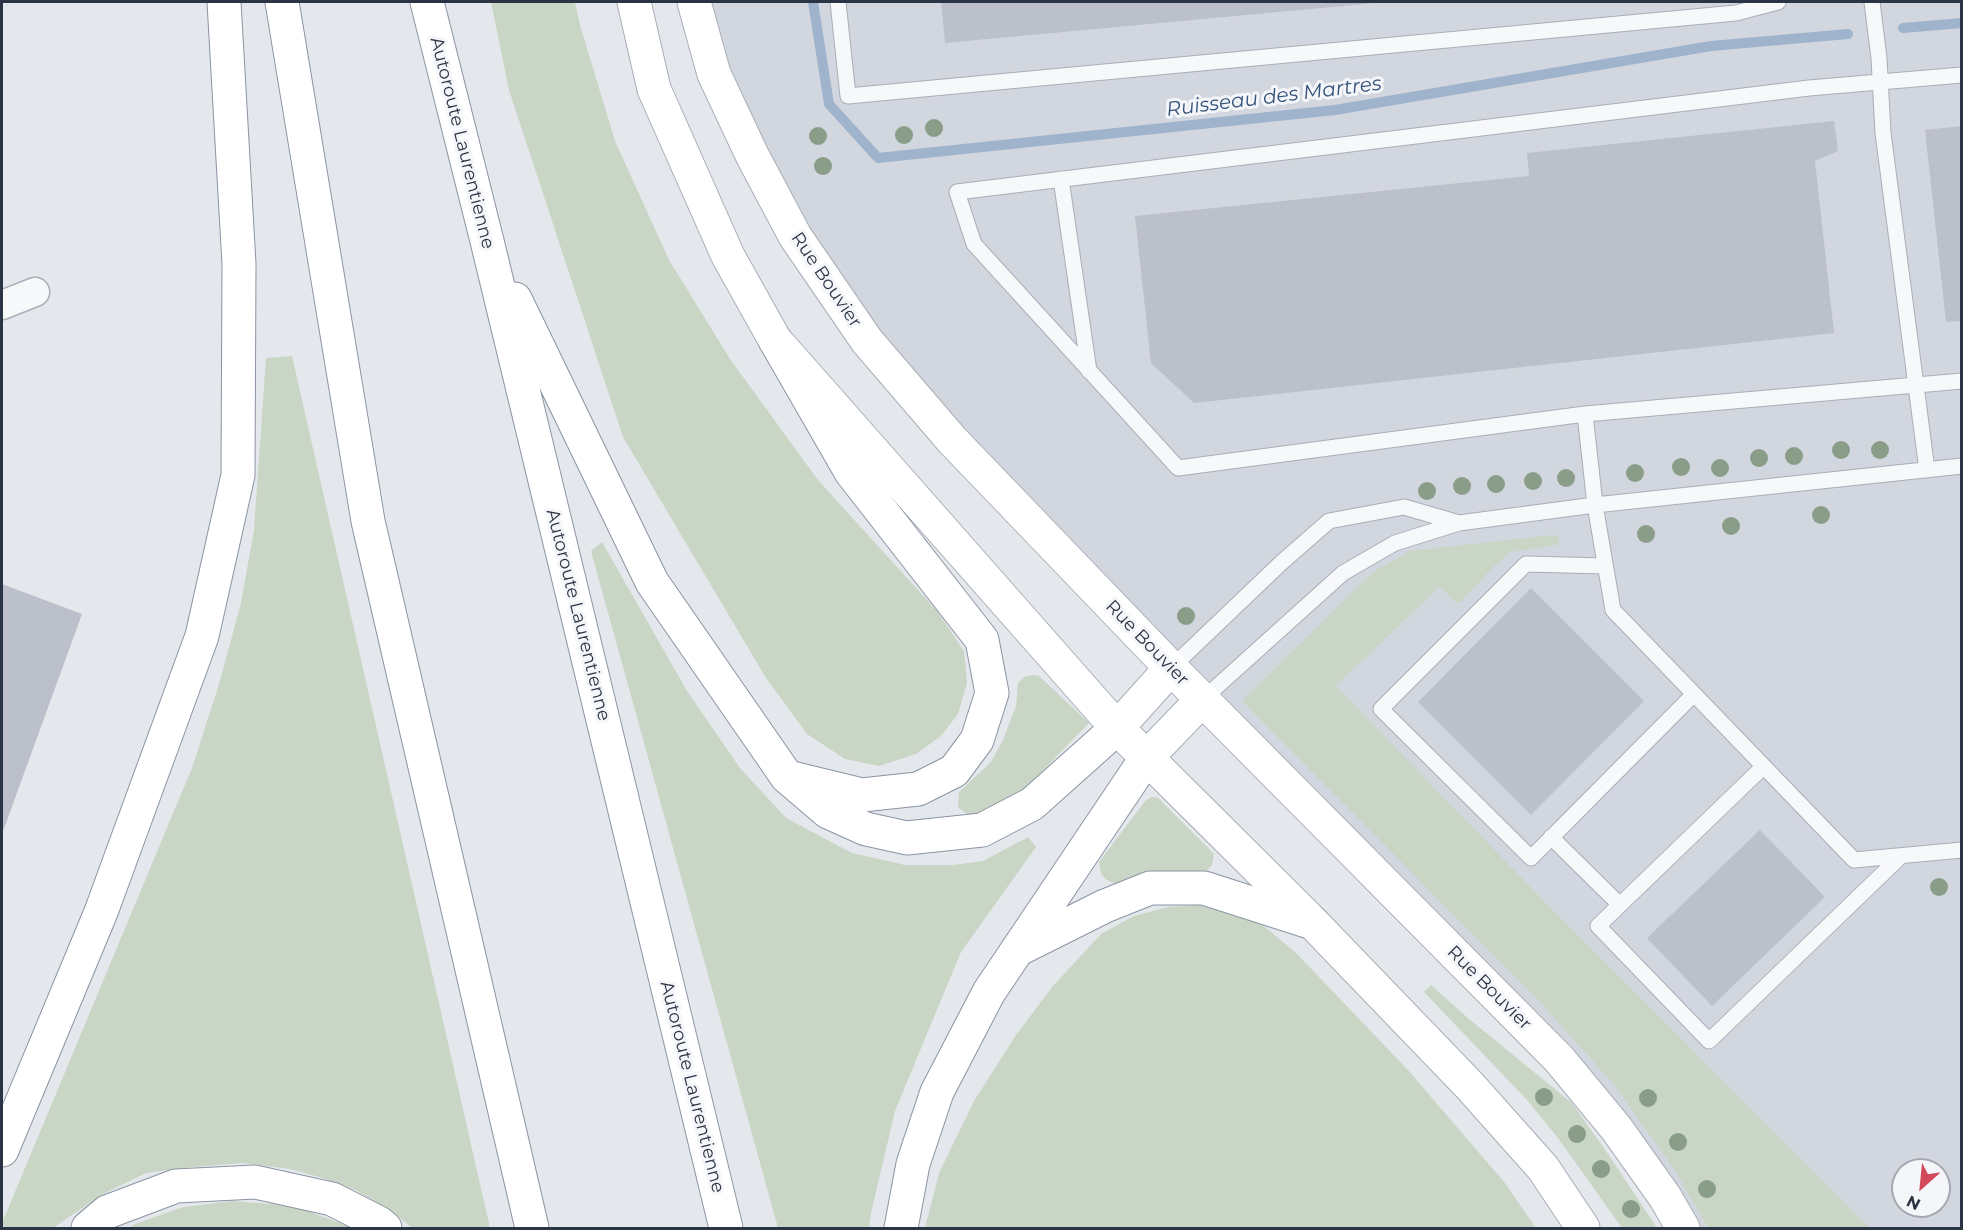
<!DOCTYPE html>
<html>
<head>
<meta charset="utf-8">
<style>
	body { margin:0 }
	#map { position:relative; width:1963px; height:1230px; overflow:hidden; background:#e4e7ec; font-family:Montserrat,sans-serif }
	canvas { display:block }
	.frame { position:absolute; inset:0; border:3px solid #2b3445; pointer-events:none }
	.north { position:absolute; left:1891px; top:1158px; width:60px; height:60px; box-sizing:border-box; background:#f4f6f9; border:2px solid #a4a8b1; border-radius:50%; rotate:207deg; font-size:16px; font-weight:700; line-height:24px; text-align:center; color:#2b3445 }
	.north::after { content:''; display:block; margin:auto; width:21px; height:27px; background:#d1495b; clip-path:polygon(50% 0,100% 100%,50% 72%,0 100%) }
</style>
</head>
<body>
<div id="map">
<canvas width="1963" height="1230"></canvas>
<div class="frame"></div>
<div class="north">N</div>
</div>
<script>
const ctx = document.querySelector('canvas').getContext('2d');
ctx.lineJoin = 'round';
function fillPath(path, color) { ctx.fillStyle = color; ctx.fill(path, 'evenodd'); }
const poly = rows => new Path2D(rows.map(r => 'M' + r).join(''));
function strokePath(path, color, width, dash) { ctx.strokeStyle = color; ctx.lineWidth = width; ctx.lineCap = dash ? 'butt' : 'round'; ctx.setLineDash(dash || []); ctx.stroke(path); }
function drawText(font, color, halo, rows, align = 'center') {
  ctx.font = font + ' Montserrat,sans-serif'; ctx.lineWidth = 6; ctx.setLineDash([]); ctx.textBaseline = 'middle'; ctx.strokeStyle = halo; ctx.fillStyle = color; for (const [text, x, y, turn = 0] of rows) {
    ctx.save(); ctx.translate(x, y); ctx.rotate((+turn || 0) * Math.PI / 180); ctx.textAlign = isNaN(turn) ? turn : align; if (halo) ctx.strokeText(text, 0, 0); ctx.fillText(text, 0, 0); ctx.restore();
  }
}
fillPath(poly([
	[694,2,1961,2,1961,1228,1683,1228,1616,1129,1171,668,795,236],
	[1903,1170,1939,1170,1939,1206,1903,1206]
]), '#d2d6de');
fillPath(poly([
	[491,2,575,2,580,25,615,141,669,260,730,359,818,480,937,611,964,651,967,683,958,714,941,736,916,754,879,766,845,759,807,734,766,678,623,437,509,90],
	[292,356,490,1228,412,1228,393,1212,355,1190,326,1179,290,1169,242,1163,193,1167,146,1173,103,1194,53,1228,2,1228,2,1223,192,768,219,684,241,603,254,530,266,358],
	[1553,535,1559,537,1559,542,1556,545,1511,552,1492,568,1460,603,1455,602,1440,586,1336,686,1540,897,1869,1228,1708,1228,1676,1172,1615,1086,1542,1004,1242,701,1373,572,1410,551],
	[602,542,687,691,740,768,786,818,852,853,905,865,953,865,983,861,1028,837,1036,847,961,952,895,1111,871,1213,869,1228,778,1228,591,551],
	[1034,675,1039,676,1089,723,1025,789,989,810,969,816,958,807,959,792,991,762,1003,740,1016,706,1018,683,1024,677],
	[1152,797,1158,798,1214,854,1212,865,1205,873,1174,871,1143,875,1116,884,1107,880,1101,874,1099,862,1146,800],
	[1200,905,1233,911,1260,923,1297,954,1408,1070,1505,1183,1536,1228,925,1228,939,1173,974,1101,1016,1035,1053,986,1101,934,1134,916,1168,907],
	[1431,985,1469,1019,1572,1103,1608,1154,1657,1228,1622,1228,1558,1138,1527,1100,1424,992],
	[233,1201,294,1206,353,1228,129,1228,135,1224,183,1207]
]), '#c9d6c5');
strokePath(poly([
	[813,2,829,104,878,158,1335,110,1711,46,1848,34],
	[1903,28,1962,23]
]), '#9fb4cc', 10);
fillPath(poly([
	[941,2,1375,2,1375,3,945,43],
	[1834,121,1838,151,1815,161,1834,333,1194,403,1151,363,1135,216,1529,176,1527,153],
	[1962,126,1962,321,1946,322,1925,130],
	[2,584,82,614,2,834],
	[1531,588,1644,701,1531,815,1418,702],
	[1760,830,1825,897,1712,1006,1647,938]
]), '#bbc0ca');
const lane = poly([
	[838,2,848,96,1736,13,1778,2],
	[1872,2,1879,58,1883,133,1927,470],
	[1962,75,1809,88,957,192,974,244,1178,468,1585,414,1962,381],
	[1061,179,1089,371],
	[1585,414,1595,505,1613,610,1854,860,1962,850],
	[1459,523,1595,505,1962,466],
	[1605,566,1526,564,1381,709,1531,858,1694,694],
	[1171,668,1281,563,1329,521,1404,507,1459,523,1395,543,1343,573,1202,700],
	[1763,767,1598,926,1709,1041,1900,857],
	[1551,837,1620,905]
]);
const street = poly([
	[2,305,35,292]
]);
const secondary = poly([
	[634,2,654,89,728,256,775,340,1117,728,1313,923,1470,1086,1543,1168,1583,1228],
	[694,2,714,74,752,155,795,236,867,341,952,440,1171,668,1559,1059,1616,1128,1665,1197,1683,1228],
	[1117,728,1171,668],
	[1147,757,1202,700]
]);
const highway = poly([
	[282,2,368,521,532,1228],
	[427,2,487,241,726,1228],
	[515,299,652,582,787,777,828,812,866,829,907,838,982,830,1032,804,1117,728],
	[775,340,851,472,982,640,992,693,977,740,954,771,918,789,862,795,792,778],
	[1017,950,1105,906,1150,888,1204,888,1313,923],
	[2,1150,101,912,202,636,238,475,239,264,224,2],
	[88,1228,107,1212,176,1186,255,1182,332,1199,379,1223,385,1228],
	[901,1228,913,1164,937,1092,989,992,1147,757]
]);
strokePath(lane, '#a9aeb7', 17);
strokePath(street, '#a9aeb7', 31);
strokePath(secondary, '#a9aeb7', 35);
strokePath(highway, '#8b94a3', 35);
strokePath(lane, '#f7f8fa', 15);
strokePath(street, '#f7f8fa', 28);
strokePath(secondary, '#fff', 33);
strokePath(highway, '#fff', 33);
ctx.fillStyle = '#899d89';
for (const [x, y] of [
	[934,128],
	[904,135],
	[818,136],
	[823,166],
	[1841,450],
	[1880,450],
	[1794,456],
	[1759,458],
	[1681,467],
	[1720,468],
	[1635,473],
	[1566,478],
	[1533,481],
	[1496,484],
	[1462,486],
	[1427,491],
	[1821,515],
	[1731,526],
	[1646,534],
	[1186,616],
	[1939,887],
	[1544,1097],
	[1648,1098],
	[1577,1134],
	[1678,1142],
	[1601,1169],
	[1707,1189],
	[1631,1209]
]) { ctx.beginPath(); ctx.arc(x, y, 9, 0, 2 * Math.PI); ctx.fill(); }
drawText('18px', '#2b3445', '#f4f6f9', [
	["Autoroute Laurentienne",462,143,76],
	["Rue Bouvier",826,280,56],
	["Autoroute Laurentienne",578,615,76],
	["Rue Bouvier",1147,643,46],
	["Rue Bouvier",1489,988,45],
	["Autoroute Laurentienne",692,1087,76]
]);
drawText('italic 20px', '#34527a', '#f4f6f9', [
	["Ruisseau des Martres",1274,97,-7]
]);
</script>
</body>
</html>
